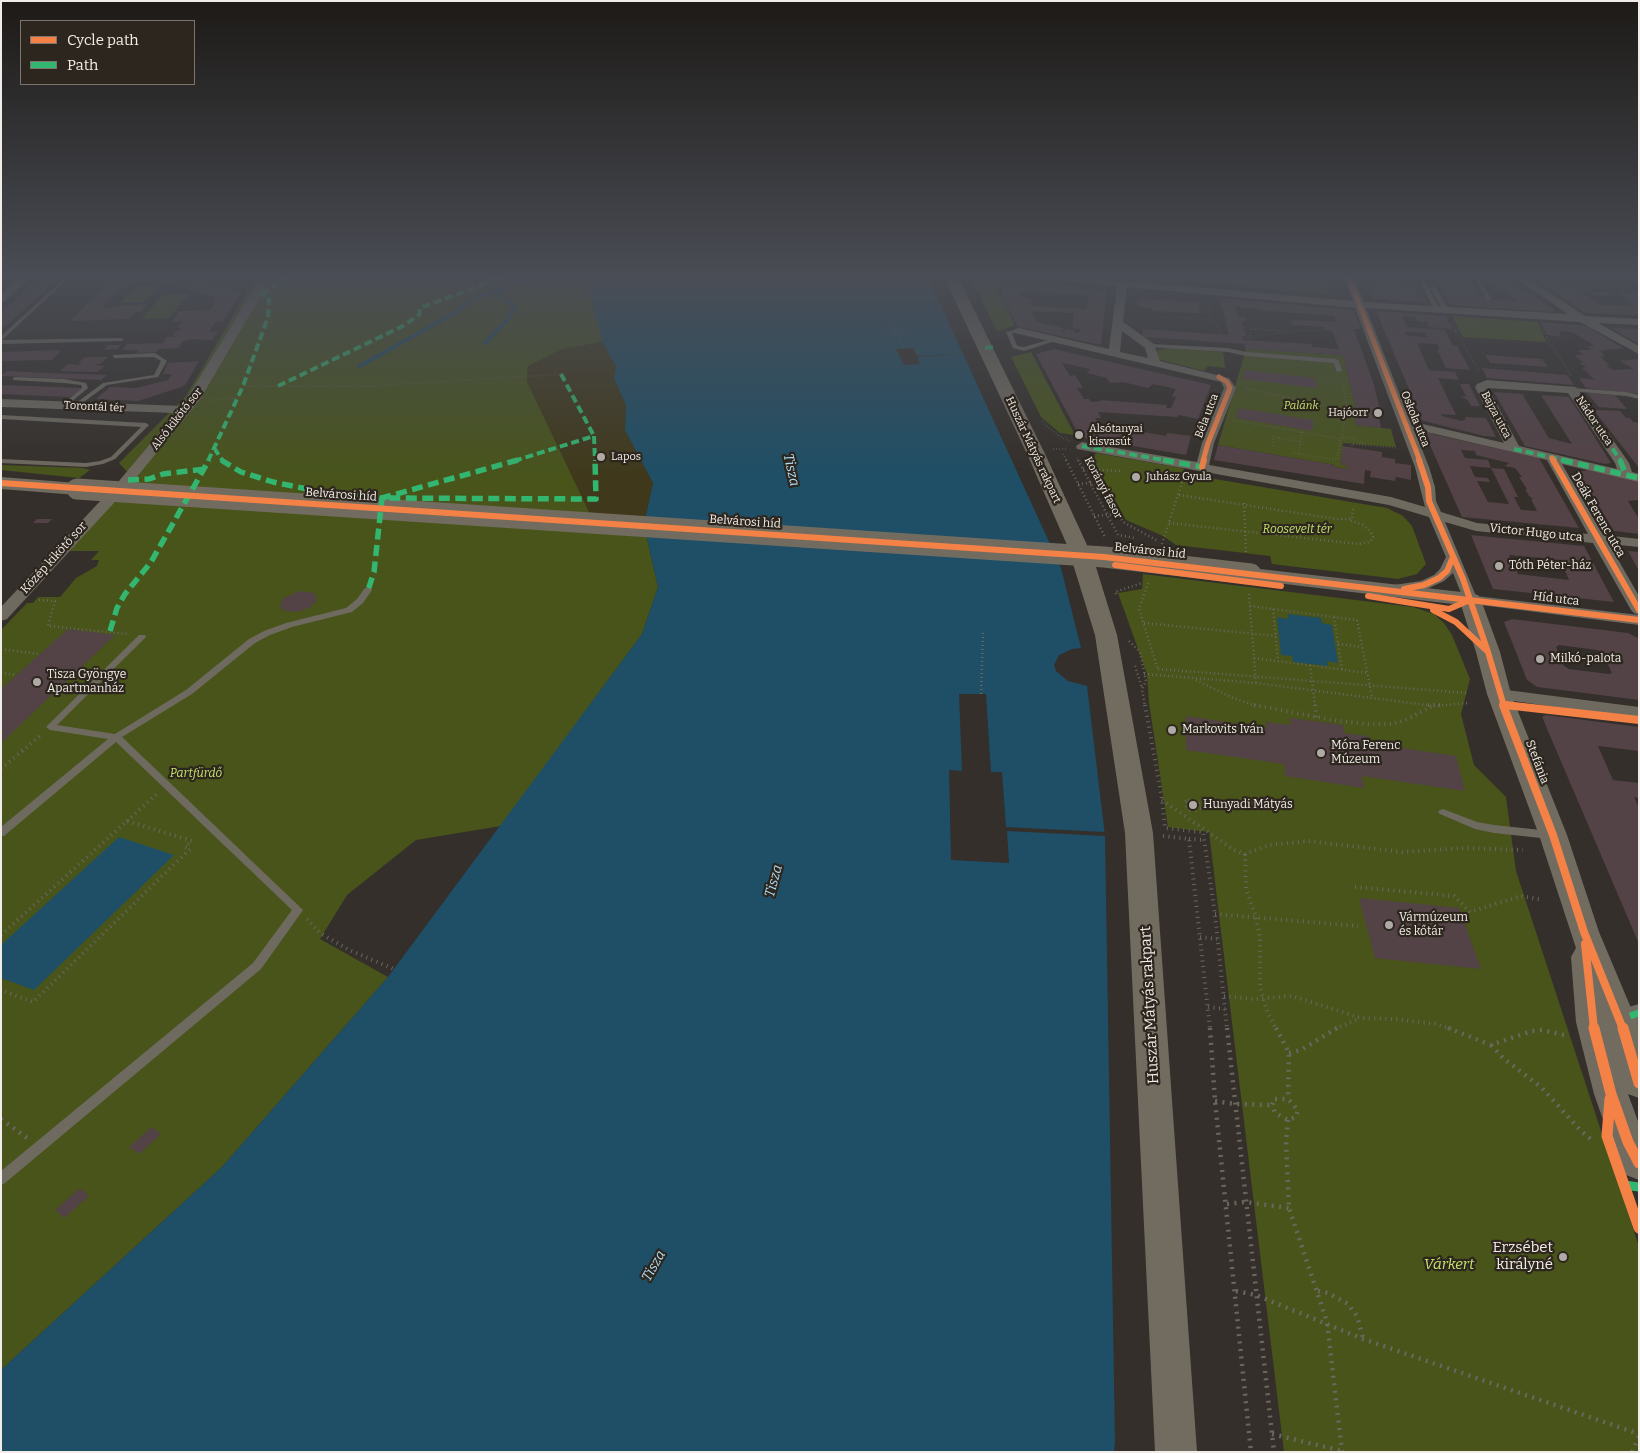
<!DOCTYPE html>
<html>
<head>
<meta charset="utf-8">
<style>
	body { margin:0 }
	#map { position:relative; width:1640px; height:1453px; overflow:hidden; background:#342f2a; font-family:Bitter,serif }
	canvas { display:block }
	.frame { position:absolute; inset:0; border:2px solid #f1ece7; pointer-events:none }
	.legend { position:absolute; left:20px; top:20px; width:175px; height:65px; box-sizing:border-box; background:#2d261e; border:1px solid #7b756e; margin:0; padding:6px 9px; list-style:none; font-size:15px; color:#f1ece7 }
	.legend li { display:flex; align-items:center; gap:10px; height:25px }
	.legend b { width:25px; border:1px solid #7b756e }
</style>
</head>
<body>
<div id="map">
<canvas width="1640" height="1453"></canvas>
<div class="frame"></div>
<ul class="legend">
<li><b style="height:6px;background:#f48246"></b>Cycle path</li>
<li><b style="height:6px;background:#33b770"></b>Path</li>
</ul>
</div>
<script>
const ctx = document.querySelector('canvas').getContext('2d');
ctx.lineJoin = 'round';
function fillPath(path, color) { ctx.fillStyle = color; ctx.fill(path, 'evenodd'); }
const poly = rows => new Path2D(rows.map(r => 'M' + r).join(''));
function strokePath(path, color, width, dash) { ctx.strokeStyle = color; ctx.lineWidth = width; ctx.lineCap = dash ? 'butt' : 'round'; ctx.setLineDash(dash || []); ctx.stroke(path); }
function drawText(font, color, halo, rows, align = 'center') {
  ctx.font = font + ' Bitter,serif'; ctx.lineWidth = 4.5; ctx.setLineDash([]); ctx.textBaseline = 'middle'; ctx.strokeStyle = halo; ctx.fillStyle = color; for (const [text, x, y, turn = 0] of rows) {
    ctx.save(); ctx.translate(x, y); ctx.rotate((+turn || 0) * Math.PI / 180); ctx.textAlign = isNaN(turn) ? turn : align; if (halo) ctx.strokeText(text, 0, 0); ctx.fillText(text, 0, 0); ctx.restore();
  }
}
fillPath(poly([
	[257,275,585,275,602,342,563,349,528,366,527,382,644,525,658,587,642,634,501,826,416,840,347,895,320,939,388,977,222,1167,1,1370,1,630,27,603,33,603,38,597,60,597,76,578,97,566,99,560,91,560,99,551,66,551,135,480,119,463,186,396],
	[980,275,999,276,996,288,1015,325,997,331,969,276],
	[1197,275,1323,275,1330,294,1198,283],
	[136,286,159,286,144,302,120,303],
	[163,294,189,294,169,318,142,319],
	[1452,316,1538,322,1546,342,1463,337],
	[1168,348,1223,352,1225,368,1208,366,1204,371,1157,359,1155,354,1158,350],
	[1246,349,1343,355,1356,408,1354,408,1356,425,1391,429,1396,447,1343,443,1341,464,1348,466,1347,469,1335,467,1335,465,1218,445],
	[1031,352,1075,435,1060,433,1041,417,1011,357],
	[1096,453,1182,468,1191,475,1387,508,1403,516,1412,526,1426,564,1417,574,1398,579,1272,564,1270,556,1176,545,1163,536,1126,520,1093,460],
	[1,465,83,468,90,470,79,478,1,470],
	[1143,574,1413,607,1434,614,1444,623,1452,635,1470,679,1461,714,1474,765,1506,797,1516,871,1639,1247,1639,1452,1284,1452,1209,832,1168,827,1149,703,1147,674,1118,593,1142,589]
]), '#48541a');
fillPath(poly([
	[602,342,616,366,614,379,626,405,625,430,653,483,644,525,589,512,527,382,528,366,563,349]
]), '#3f381a');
fillPath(poly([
	[585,275,927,275,1061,568,1081,648,1072,649,1059,655,1054,665,1056,671,1068,681,1087,686,1105,836,1115,1442,1114,1452,1,1452,1,1370,222,1167,388,977,642,634,658,587,644,525,653,483,625,430,626,405,614,379,616,366,602,342],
	[1288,614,1321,618,1322,623,1332,625,1338,663,1327,661,1328,666,1293,662,1292,656,1281,655,1277,617,1288,619],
	[119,837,174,855,34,990,1,978,1,945]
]), '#1e4f66');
fillPath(poly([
	[913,348,917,356,966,354,917,357,920,364,904,365,896,349],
	[959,694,986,694,991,772,1002,772,1006,827,1105,832,1105,836,1007,831,1009,863,951,860,949,770,962,771]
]), '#342f2a');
strokePath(poly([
	[485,343,508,319,514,309,510,302,500,298,500,290],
	[360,366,454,313,476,297,500,290,536,275]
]), '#1e4f66', 4);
fillPath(poly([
	[43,275,62,275,1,330,1,312],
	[111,275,170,275,164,282,130,283,125,288,121,288,101,308,110,308,113,306,148,304,141,312,135,312,129,319,70,321,108,283,102,283],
	[1098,275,1172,275,1173,283,1098,276],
	[1234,275,1285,275,1286,280,1279,279,1263,285],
	[1365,275,1399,275,1404,283,1418,284,1420,289,1414,289,1418,296,1423,297,1426,302,1388,301,1387,299,1374,299,1371,293,1374,293,1370,285,1368,285],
	[1434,275,1468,275,1481,296,1495,300,1518,301,1481,275,1501,275,1555,310,1552,312,1450,305],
	[1529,275,1556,275,1569,288,1586,288,1590,292,1579,291,1601,305,1633,306,1619,293,1639,294,1639,315,1586,313],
	[198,278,242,291,223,321,215,322,209,332,218,331,212,340,190,339,183,341,179,348,159,349,157,352,136,353,139,350,122,350,127,344,163,343,167,337,176,337,173,335,176,331,181,330,178,327,181,323,187,321,172,322,179,311,211,310,216,301,213,301,215,297,178,286],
	[997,281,1079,287,1079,290,1088,291,1089,288,1107,290,1101,345,1018,327,1001,296,1003,288,996,288],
	[1021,291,1088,295,1087,309,1032,306,1031,299,1020,297],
	[1031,311,1074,313,1072,328,1080,329,1080,333,1074,333,1074,330,1065,329,1065,332,1061,331,1064,328,1037,322],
	[1590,292,1609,292,1612,296,1593,295],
	[1220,298,1354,310,1361,329,1354,329,1374,385,1380,410,1378,410,1381,428,1356,425,1353,407,1356,408,1343,355,1246,349,1244,344,1143,337,1142,329,1229,335],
	[1235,305,1241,306,1241,308,1257,308,1257,310,1334,316,1337,322,1291,320,1292,325,1323,327,1324,330,1332,331,1339,349,1312,347,1311,344,1243,340,1242,336,1246,336,1242,321,1246,321,1245,317,1238,317],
	[1141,299,1198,302,1201,313,1152,311,1152,309,1143,308,1136,305,1135,302],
	[1376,311,1446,316,1452,329,1429,327,1427,322,1418,321,1414,317,1402,316,1407,327,1445,330,1453,346,1457,346,1470,370,1446,368,1437,349,1440,349,1437,344,1417,343,1429,370,1455,372,1459,380,1438,378,1456,415,1441,414,1442,416,1462,421,1466,419,1465,417,1486,418,1496,437,1484,436,1420,420,1422,420],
	[1405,332,1425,333,1427,338,1406,335],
	[1540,322,1586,326,1623,348,1600,351,1605,356,1601,357,1609,365,1606,365,1613,370,1634,369,1620,361,1639,359,1639,394,1586,388,1579,378,1595,380,1582,368,1586,367,1579,363,1583,363,1575,355,1583,355,1578,350,1593,350,1587,347,1595,346,1572,332,1559,331,1561,337,1547,335],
	[1611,328,1639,329,1639,344],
	[107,345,121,345,117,349,104,350],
	[1054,349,1211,385,1198,419,1179,415,1178,417,1098,412,1101,418,1095,418,1099,424,1166,436,1167,433,1191,436,1186,455,1080,437,1036,354],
	[1062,363,1090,369,1087,373,1107,378,1110,383,1123,382,1148,388,1153,384,1176,389,1172,396,1176,397,1171,408,1166,408,1167,405,1100,400,1101,401,1091,402,1089,399,1084,399,1077,388,1083,388,1075,375,1070,376],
	[61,350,52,360,1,361,1,352],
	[1485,355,1542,359,1548,367,1490,363],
	[85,357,108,357,100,364,94,365,105,366,97,372,60,371,68,364,79,365,81,363,78,363],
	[199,361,186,384,181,387,138,401,96,399,110,387,136,388,168,380,172,374,163,374,168,363],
	[1482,368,1567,375,1574,385,1487,378],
	[1244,370,1315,378,1316,388,1243,379],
	[7,371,48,373,107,375,101,380,1,376],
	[1460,384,1469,384,1480,406,1471,406,1468,400,1461,397,1466,396],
	[1,385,82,388,71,397,1,394],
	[1494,392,1522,394,1549,438,1572,444,1541,395,1569,397,1611,463,1605,464,1525,446],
	[1587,393,1615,395,1627,409,1599,407],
	[1239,408,1314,420,1312,431,1236,418],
	[1594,410,1620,411,1626,418,1630,418,1633,422,1639,423,1639,468],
	[1429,432,1433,434,1539,458,1579,528,1462,517,1429,443,1431,443,1427,435,1429,435,1425,433],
	[1461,450,1475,451,1476,455,1509,463,1505,466,1515,468,1522,477,1519,477,1527,489,1525,489,1529,496,1533,499,1531,499,1537,511,1521,510,1514,497,1518,497,1504,469,1491,468,1509,504,1488,502,1477,481,1490,482,1488,478,1475,477,1470,466,1491,468,1488,460,1465,458],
	[1218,445,1335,465,1335,467,1347,469,1348,466,1341,465,1342,446,1382,452,1382,457,1395,459,1395,463,1411,465,1411,480,1396,477,1395,481,1370,477,1371,471,1365,470,1364,484,1214,460],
	[1588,470,1639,481,1639,500,1628,501,1639,519,1639,534,1614,531,1578,472],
	[37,519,52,519,48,523,33,523],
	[1471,535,1584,546,1614,602,1493,589],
	[1509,555,1560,560,1569,580,1518,574],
	[1628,551,1639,552,1639,571],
	[300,591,314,593,317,599,316,602,309,608,296,612,285,611,281,608,280,605,284,598],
	[1512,619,1628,633,1638,638,1639,700,1537,687,1527,680,1504,622],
	[1559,645,1597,650,1602,652,1612,673,1609,674,1569,669,1564,666,1556,647],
	[68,629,115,635,1,743,1,689],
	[1546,715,1639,727,1639,751,1598,746,1613,780,1639,783,1639,798,1634,797,1639,808,1639,944,1542,717],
	[1186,716,1266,728,1265,722,1291,725,1290,718,1343,725,1344,733,1368,736,1369,743,1456,756,1465,791,1362,776,1364,788,1285,776,1284,764,1186,750],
	[1359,898,1459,908,1481,969,1375,958],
	[152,1127,161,1134,139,1154,129,1147],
	[80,1188,89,1196,64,1218,55,1210]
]), '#534246');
strokePath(poly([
	[1197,275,1244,278],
	[1329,275,1334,291],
	[1279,280,1332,284],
	[975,288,1001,279,1004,275],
	[976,290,1000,297,1012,320],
	[1209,304,1210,320,1217,325,1220,334],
	[1134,315,1210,320],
	[891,320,904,348],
	[1452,324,1480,373],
	[1542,329,1572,377],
	[1526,330,1548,340],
	[1455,331,1474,326],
	[1243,338,1302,330,1320,331],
	[1250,339,1250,329,1286,331],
	[243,386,371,386,561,374],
	[1244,388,1324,406,1347,408],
	[211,400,238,397],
	[1232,420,1342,439],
	[1042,422,1059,436,1070,441],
	[1343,437,1355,439,1365,445],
	[1273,446,1273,437,1301,442],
	[1352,446,1352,444,1397,448],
	[1053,449,1067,449],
	[1294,453,1337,460,1347,408,1345,392,1341,381],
	[1063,454,1067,461],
	[1299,454,1302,432],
	[1077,458,1079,461]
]), '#6a675f', 2, [0.5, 2.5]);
strokePath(poly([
	[1066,460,1105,537],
	[1078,460,1118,535,1135,538],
	[1088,460,1123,522,1158,541],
	[1083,469,1120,471],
	[1078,484,1091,483],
	[1179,495,1337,519,1352,519,1353,507],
	[1244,503,1246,553],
	[1094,516,1118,514],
	[1169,523,1358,544,1370,542,1373,537,1371,532,1363,525,1350,520],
	[1162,544,1183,479],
	[1148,583,1139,609,1158,670],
	[1116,594,1115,592,1142,583],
	[1249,594,1256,683],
	[39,600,55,601,48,626,127,634],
	[1250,606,1357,620,1372,697],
	[1273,609,1278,661],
	[1334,617,1342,670],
	[1144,623,1276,636],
	[1129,641,1140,652,1146,681,1142,689,1145,706],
	[1338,644,1362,647],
	[1,649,39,654],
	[1254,658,1367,673],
	[1310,665,1315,706],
	[1135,666,1142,688],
	[1158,669,1467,693],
	[1,673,17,675],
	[1144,674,1256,683,1434,706,1469,703],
	[1196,680,1233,698,1257,706],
	[981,694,983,633]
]), '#6a675f', 2.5, [1, 3]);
strokePath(poly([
	[1145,705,1162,799,1165,828,1203,832,1215,914,1227,1029],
	[1254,705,1338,721,1368,724,1392,724,1403,721,1431,707],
	[1315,705,1317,721],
	[1428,705,1443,705],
	[1,769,41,735],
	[1162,800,1234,850,1245,854,1270,845,1308,841,1402,852,1465,848,1523,850],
	[1188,800,1197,802,1201,808,1193,811,1188,809,1185,802,1188,800],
	[127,821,158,793],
	[1163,836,1189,839,1210,1029],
	[1189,839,1204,840],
	[1245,854,1246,889,1256,917,1260,937,1260,988,1268,1013,1276,1029],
	[1355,887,1454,896,1470,912,1521,896,1543,900],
	[1215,914,1358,926],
	[307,919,320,933,349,950,394,969],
	[1,935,127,821,192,841,185,847,190,849,33,1002,1,990],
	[1200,937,1217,939],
	[1224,996,1254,999,1292,996,1361,1018,1395,1019,1435,1024,1452,1029],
	[1208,1007,1225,1009],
	[1335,1029,1360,1018]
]), '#6a675f', 4, [1, 4.5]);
strokePath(poly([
	[1210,1028,1215,1101,1251,1452],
	[1227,1028,1274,1452],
	[1276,1028,1289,1053,1288,1099],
	[1448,1028,1491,1045,1532,1031,1542,1030,1568,1036],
	[1491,1045,1503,1058,1542,1088,1581,1131,1593,1141],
	[1289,1053,1301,1050,1337,1028],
	[1275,1099,1288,1099,1298,1110,1296,1117,1288,1120,1275,1113,1272,1105,1275,1099],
	[1215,1101,1235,1104,1272,1105],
	[1,1119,27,1138],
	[1288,1120,1286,1142,1289,1208,1327,1322,1342,1452],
	[1227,1204,1245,1202,1289,1208],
	[1236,1291,1256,1295,1363,1339,1639,1434],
	[1318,1291,1328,1293,1348,1304,1357,1316,1363,1338],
	[1272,1434,1342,1451],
	[1632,1452,1639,1436]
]), '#6a675f', 4.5, [2, 5.5]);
fillPath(poly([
	[68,275,72,275,2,340,121,338,123,339,123,341,1,344,1,336,68,275],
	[176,275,181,275,174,282,170,282,170,280,176,275],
	[187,275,194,275,200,277,198,278,187,276,187,275],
	[1417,275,1421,275,1440,309,1439,310,1434,309,1417,275],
	[1483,275,1485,276,1485,277,1479,279,1492,299,1491,300,1487,300,1474,278,1483,275],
	[1500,275,1519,275,1517,276,1502,276,1500,275],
	[1433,286,1436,288,1449,310,1448,311,1443,310,1430,288,1433,286],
	[1019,329,1022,331,1021,332,1012,333,1017,346,1024,347,1055,338,1058,340,1024,351,1013,348,1006,332,1019,329],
	[1150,344,1228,348,1246,352,1336,359,1339,361,1342,371,1337,372,1334,363,1246,356,1228,352,1148,347,1148,345,1150,344],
	[155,353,167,361,158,377,107,385,77,407,72,406,103,383,154,375,161,361,154,357,115,358,113,357,113,355,155,353],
	[15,377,64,379,86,383,88,388,64,408,61,406,62,405,82,388,81,385,64,383,13,380,13,378,15,377],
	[1572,388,1626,392,1639,395,1639,399,1626,396,1570,391,1569,390,1572,388],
	[1,415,146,423,149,425,115,459,103,464,86,467,1,463,1,459,86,463,100,461,111,457,141,427,1,419,1,415],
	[365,588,371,588,372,590,363,603,352,612,292,627,270,635,255,643,192,694,122,737,303,910,261,969,5,1183,1,1185,1,1171,253,963,292,910,116,742,4,836,1,836,1,827,108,739,50,730,46,727,139,635,145,635,146,637,57,725,115,734,186,690,249,639,264,631,286,623,346,608,357,599,365,588],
	[1443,809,1477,822,1494,825,1550,831,1553,832,1555,835,1553,838,1550,839,1494,833,1475,829,1440,814,1438,812,1440,810,1443,809]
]), '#6f6a60');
fillPath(poly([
	[23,275,34,275,5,301,1,302,1,294,23,275],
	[263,275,273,275,199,401,131,484,121,484,119,481,176,413,1,407,1,399,182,406,263,275],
	[1028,275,1061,275,1353,301,1343,275,1353,275,1364,302,1568,314,1511,275,1522,275,1585,316,1639,319,1639,325,1598,323,1639,346,1639,354,1580,322,1366,308,1410,421,1504,443,1475,387,1477,384,1487,380,1576,387,1629,463,1632,472,1639,474,1639,482,1562,464,1603,535,1639,539,1639,547,1609,544,1639,596,1639,615,1634,613,1631,610,1593,543,1476,531,1445,522,1476,596,1639,615,1639,625,1465,603,1453,573,1444,581,1429,588,1392,594,1387,592,1384,589,1387,586,1421,581,1434,575,1440,569,1446,557,1429,517,1389,505,1077,449,1076,446,1082,442,1197,462,1202,443,1224,388,1221,382,1015,333,1014,331,1015,329,1019,328,1109,349,1117,286,1033,278,1028,275],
	[1127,287,1355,308,1415,467,1425,507,1391,497,1209,465,1214,443,1236,388,1229,378,1160,361,1154,344,1123,322,1127,287],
	[1122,331,1145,348,1148,358,1120,352,1122,331],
	[1488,388,1568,393,1615,463,1617,469,1519,446,1488,388],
	[1414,429,1547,460,1588,534,1477,523,1441,512,1436,501,1435,487,1429,467,1414,429],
	[1625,275,1636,275,1639,277,1639,285,1625,275],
	[108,497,113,498,115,501,113,504,7,619,1,621,1,607,103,498,108,497],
	[1499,689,1639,707,1639,719,1493,698,1491,694,1493,690,1499,689],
	[1639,1004,1639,1023,1630,1026,1622,1023,1619,1016,1622,1009,1639,1004]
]), '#6f6a60');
fillPath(poly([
	[943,275,957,275,1046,456,1087,545,1084,549,1077,551,1070,549,1067,545,1028,456,943,275],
	[1,477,77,483,84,485,87,489,84,493,77,495,1,489,1,477],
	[1084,558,1091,560,1095,564,1117,635,1153,833,1197,1452,1155,1452,1125,833,1095,635,1073,564,1077,560,1084,558],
	[1251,568,1470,593,1478,595,1481,600,1500,652,1511,694,1567,835,1599,932,1639,1027,1639,1098,1628,1094,1639,1124,1639,1180,1626,1175,1611,1142,1594,1094,1576,1022,1571,957,1576,948,1539,835,1487,694,1476,652,1461,605,1243,579,1240,574,1243,569,1251,568]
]), '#726c60');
strokePath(poly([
	[1513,275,1570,313,1639,353]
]), '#706a64', 1);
strokePath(poly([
	[77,489,1104,557,1251,574]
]), '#726c60', 21);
strokePath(poly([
	[262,294,290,275],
	[985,348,997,347],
	[561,374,594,436],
	[278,386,401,327,419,315,420,308,508,275],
	[1592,419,1621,461],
	[594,436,595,461],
	[1082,446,1170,461],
	[214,448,223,461],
	[1514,449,1567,461],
	[208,461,243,386,268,317,269,297,258,292],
	[514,461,594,436]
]), '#33b770', 4, [8, 4]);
strokePath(poly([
	[221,460,241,472,273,482,327,493,382,498,374,572,368,590],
	[518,460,382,498,596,499,595,460],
	[1163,460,1202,467],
	[1562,460,1639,478],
	[1620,460,1626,475],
	[128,480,149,479,163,474,205,469],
	[110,631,117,608,125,594,151,562,209,460]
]), '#33b770', 5.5, [11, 5.5]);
strokePath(poly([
	[1630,1016,1639,1013]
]), '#33b770', 7, [14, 7]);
strokePath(poly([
	[1624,1185,1639,1187]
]), '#33b770', 9, [19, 9]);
strokePath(poly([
	[1348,275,1420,461],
	[1552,458,1554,461],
	[1203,461,1208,443,1230,388,1227,382,1219,377]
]), '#f48246', 5);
strokePath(poly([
	[1419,460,1428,487,1429,501,1463,579,1488,652,1504,706],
	[1553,460,1639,610],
	[1202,467,1204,460],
	[1,483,1104,557,1639,620],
	[1115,565,1281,586],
	[1404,589,1424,585,1439,578,1447,571,1453,557],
	[1368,596,1449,609,1470,600],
	[1433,610,1456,622,1486,650],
	[1504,705,1514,706]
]), '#f48246', 6);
strokePath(poly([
	[1503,705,1553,835,1584,932,1623,1029],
	[1505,705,1639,720],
	[1585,944,1594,1029]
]), '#f48246', 8);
strokePath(poly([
	[1594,1028,1611,1094,1628,1142,1639,1163],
	[1623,1028,1639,1083],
	[1610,1099,1607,1136,1639,1228]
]), '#f48246', 11);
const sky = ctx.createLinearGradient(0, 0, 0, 478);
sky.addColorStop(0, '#1d1a17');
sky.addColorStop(0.58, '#4a4d55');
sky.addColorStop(1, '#4a4d5500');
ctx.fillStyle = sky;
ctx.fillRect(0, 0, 1640, 478);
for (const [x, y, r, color] of [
	[1378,413,5,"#afaaa5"],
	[1079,435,5,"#afaaa5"],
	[601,457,5,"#afaaa5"],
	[1136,477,5,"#afaaa5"],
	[1499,566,5,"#afaaa5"],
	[1540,659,5,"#afaaa5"],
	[37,682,5,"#afaaa5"],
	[1172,730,5,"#afaaa5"],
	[1321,753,5,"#afaaa5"],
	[1193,805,5,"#afaaa5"],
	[1389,925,5,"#afaaa5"],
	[1563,1257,5,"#afaaa5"]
]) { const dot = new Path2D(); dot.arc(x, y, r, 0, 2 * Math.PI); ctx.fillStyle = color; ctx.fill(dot); strokePath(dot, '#2d261e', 2); }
drawText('italic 11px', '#c4e26c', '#2d261e', [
	["Palánk",1301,406]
]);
drawText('11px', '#f1ece7', '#2d261e', [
	["Torontál tér",94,407,3],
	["Bajza utca",1496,415,62],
	["Béla utca",1207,416,-69],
	["Alsó kikötő sor",177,419,-52],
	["Oskola utca",1415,419,68],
	["Nádor utca",1594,421,56],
	["Huszár Mátyás rakpart",1033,450,65],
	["Korányi fasor",1103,488,62]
]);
drawText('11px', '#f1ece7', '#2d261e', [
	["Hajóorr",1368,413,"right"],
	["Alsótanyai",1089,429],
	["kisvasút",1089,442],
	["Lapos",611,457],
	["Juhász Gyula",1146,477]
], 'left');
drawText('12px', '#f1ece7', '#2d261e', [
	["Belvárosi híd",341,495,4],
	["Deák Ferenc utca",1598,515,60],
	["Belvárosi híd",745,522,4],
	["Victor Hugo utca",1536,533,6],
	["Belvárosi híd",1150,551,6],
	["Közép kikötő sor",54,558,-48],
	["Híd utca",1556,599,7],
	["Stefánia",1537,762,69]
]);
drawText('italic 12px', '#c4e26c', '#2d261e', [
	["Roosevelt tér",1297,530],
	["Partfürdő",196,774]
]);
drawText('12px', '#f1ece7', '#2d261e', [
	["Tóth Péter-ház",1509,566],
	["Milkó-palota",1550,659],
	["Tisza Gyöngye",47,675],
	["Apartmanház",47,689],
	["Markovits Iván",1182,730],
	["Móra Ferenc",1331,746],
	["Múzeum",1331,760],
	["Hunyadi Mátyás",1203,805],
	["Vármúzeum",1399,918],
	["és kőtár",1399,932]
], 'left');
drawText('italic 14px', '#aedcf5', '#2d261e', [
	["Tisza",791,470,77],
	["Tisza",774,881,-75],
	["Tisza",654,1266,-60]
]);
drawText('15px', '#f1ece7', '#2d261e', [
	["Huszár Mátyás rakpart",1150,1005,-93]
]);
drawText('15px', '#f1ece7', '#2d261e', [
	["Erzsébet",1553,1248],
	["királyné",1553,1265]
], 'right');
drawText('italic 15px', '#c4e26c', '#2d261e', [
	["Várkert",1449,1265]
]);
</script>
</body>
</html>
